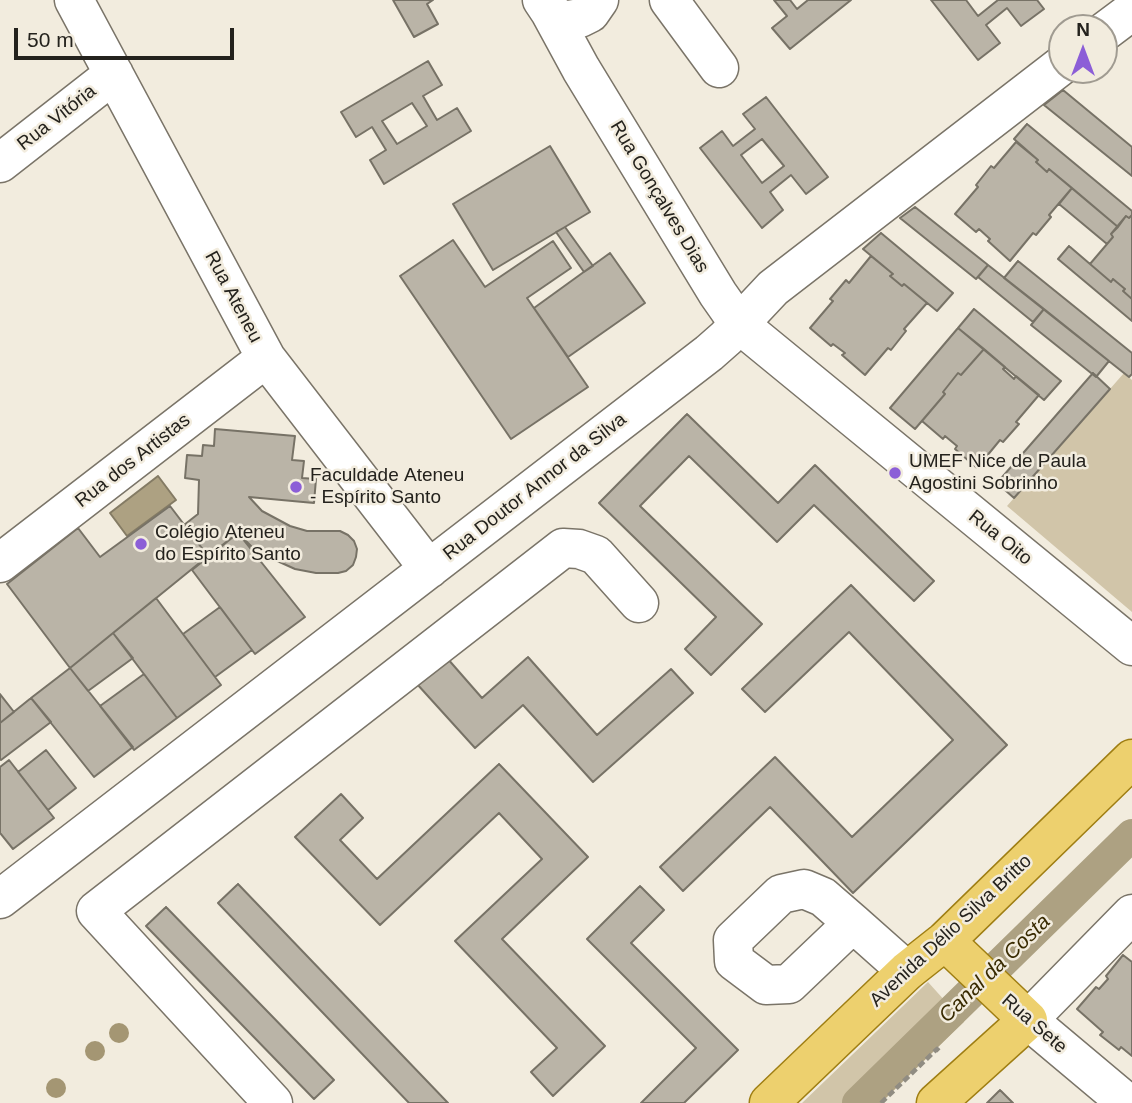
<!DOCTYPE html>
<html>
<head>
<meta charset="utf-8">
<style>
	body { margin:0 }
	#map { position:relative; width:1132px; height:1103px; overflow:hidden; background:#f2ecde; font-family:Arial,sans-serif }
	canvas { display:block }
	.north { position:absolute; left:1048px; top:14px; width:70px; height:70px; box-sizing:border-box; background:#f2ecde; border:2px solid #a09b91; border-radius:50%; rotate:0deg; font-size:19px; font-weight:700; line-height:28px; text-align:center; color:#24221d }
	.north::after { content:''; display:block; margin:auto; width:24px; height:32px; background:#8c5ed7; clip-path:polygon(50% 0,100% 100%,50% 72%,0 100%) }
	.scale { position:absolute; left:14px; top:28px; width:220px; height:32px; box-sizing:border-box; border:4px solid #24221d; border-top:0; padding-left:9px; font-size:21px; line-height:24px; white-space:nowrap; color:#24221d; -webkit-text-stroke:5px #f2ecde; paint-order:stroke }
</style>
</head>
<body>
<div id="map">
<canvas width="1132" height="1103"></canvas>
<div class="north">N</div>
<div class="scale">50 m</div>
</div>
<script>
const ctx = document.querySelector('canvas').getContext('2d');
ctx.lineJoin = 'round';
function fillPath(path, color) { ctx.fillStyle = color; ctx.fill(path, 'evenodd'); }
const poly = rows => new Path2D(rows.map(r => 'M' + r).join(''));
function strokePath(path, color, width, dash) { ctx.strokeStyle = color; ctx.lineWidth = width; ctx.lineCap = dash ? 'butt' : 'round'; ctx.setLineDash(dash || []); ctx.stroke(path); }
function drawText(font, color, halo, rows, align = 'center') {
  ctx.font = font + ' Arial,sans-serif'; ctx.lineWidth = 5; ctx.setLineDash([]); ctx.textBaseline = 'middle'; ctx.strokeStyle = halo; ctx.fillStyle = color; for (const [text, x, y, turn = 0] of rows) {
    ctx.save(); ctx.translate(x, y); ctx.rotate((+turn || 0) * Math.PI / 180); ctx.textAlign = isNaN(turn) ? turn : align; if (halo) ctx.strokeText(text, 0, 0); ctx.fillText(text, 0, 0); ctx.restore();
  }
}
fillPath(poly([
	[1124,373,1132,380,1132,612,1007,506],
	[928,982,964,1022,878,1103,802,1103]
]), '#d1c5a9');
const water = poly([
	[158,476,176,500,127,536,110,513,158,476]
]);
fillPath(water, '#ada182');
strokePath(water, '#847b64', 2);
strokePath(poly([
	[858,1103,1132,835]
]), '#ada182', 32);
const building = poly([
	[393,0,433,0,427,4,438,24,414,37,393,0],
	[774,0,790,0,797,9,808,0,851,0,790,49,772,28,787,16,774,0],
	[931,0,966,0,978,16,998,0,1037,0,1044,9,1021,26,1007,8,986,25,1000,43,978,60,931,0],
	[428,61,442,85,423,96,437,120,457,108,471,131,384,184,370,160,386,150,372,127,356,137,341,112,428,61],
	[412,103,427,126,397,144,382,121,412,103],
	[1063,90,1132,147,1132,176,1044,105,1063,90],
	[766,97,828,177,806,194,791,175,770,192,783,210,762,228,700,148,722,131,733,146,755,129,743,114,766,97],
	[762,139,784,166,762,183,741,155,762,139],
	[1027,124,1132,211,1132,215,1129,218,1126,216,1118,227,1049,169,1047,172,1036,162,1038,160,1014,139,1027,124],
	[1016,142,1038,160,1036,162,1047,172,1049,169,1072,188,1049,215,1051,217,1036,235,1033,233,1010,261,988,241,990,239,979,229,976,232,955,214,978,187,976,185,991,166,994,168,1016,142],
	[550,146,590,212,493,270,453,204,550,146],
	[1072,188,1118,227,1111,234,1113,237,1107,244,1059,204,1072,188],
	[915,207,988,265,976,279,900,218,915,207],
	[1132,215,1132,299,1123,291,1125,289,1113,279,1111,282,1090,264,1113,237,1111,234,1126,216,1129,218,1132,215],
	[565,227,593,266,584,272,556,232,565,227],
	[881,233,953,293,937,311,904,284,902,286,890,276,893,274,863,249,881,233],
	[453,240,485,287,553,241,571,268,527,298,588,387,511,439,400,276,453,240],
	[1069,246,1111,282,1113,279,1125,289,1123,291,1132,299,1132,321,1058,259,1069,246],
	[610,253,645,303,568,357,534,308,610,253],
	[871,256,893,274,890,276,902,286,904,284,927,303,904,329,906,331,891,350,888,348,865,375,842,355,845,353,833,344,831,346,810,328,833,301,830,299,846,280,849,283,871,256],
	[1018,261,1132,353,1132,374,1129,377,1004,278,1018,261],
	[988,265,1044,309,1033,322,978,277,988,265],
	[974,309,1061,381,1044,400,958,328,974,309],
	[1044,309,1109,361,1096,377,1031,325,1044,309],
	[958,328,984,349,961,375,958,373,943,392,945,394,915,429,890,408,958,328],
	[984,349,1005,367,1003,369,1014,379,1016,376,1039,395,1016,422,1019,424,1003,442,1000,440,977,468,955,449,957,446,945,436,943,439,922,421,945,394,943,392,958,373,961,375,984,349],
	[1093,373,1110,389,1014,498,997,483,1093,373],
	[687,414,778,503,815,465,934,581,914,601,814,505,777,542,689,456,640,506,762,624,711,675,685,649,716,617,599,503,687,414],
	[215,429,295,436,292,460,304,461,302,478,316,479,314,503,249,497,262,511,290,526,307,531,340,531,348,535,354,541,357,549,356,557,353,565,346,571,338,573,316,573,295,569,264,555,252,547,238,533,208,556,184,525,198,514,199,480,185,478,187,455,202,456,203,445,214,446,215,429],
	[170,506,208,556,70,668,7,584,78,528,100,557,170,506],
	[238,533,305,617,255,654,192,570,238,533],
	[851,585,1007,745,853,893,770,807,683,891,660,867,775,757,852,837,953,740,849,632,765,712,742,689,851,585],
	[156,598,221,685,177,718,113,633,156,598],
	[220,607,252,650,215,677,183,634,220,607],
	[113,633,133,658,88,691,70,668,113,633],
	[528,657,597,735,671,669,693,693,593,782,523,705,475,748,417,684,447,658,482,698,528,657],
	[70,668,133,747,94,777,31,698,70,668],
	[144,674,177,718,134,750,100,706,144,674],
	[0,694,14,712,0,723,0,694],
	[31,698,51,722,1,760,0,759,0,723,31,698],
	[46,750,76,788,48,810,18,772,46,750],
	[9,760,54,818,13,849,0,833,0,767,9,760],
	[499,764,588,857,502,939,605,1046,553,1096,531,1072,557,1048,455,941,542,859,499,813,380,925,295,837,341,794,363,818,340,840,377,879,499,764],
	[238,884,448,1103,409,1103,218,903,238,884],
	[640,886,664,910,631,943,738,1050,684,1103,641,1103,696,1048,587,939,640,886],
	[166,907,334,1080,314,1099,146,926,166,907],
	[1123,955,1132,962,1132,1056,1121,1047,1119,1050,1100,1035,1103,1032,1077,1009,1096,987,1099,989,1108,979,1106,976,1123,955],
	[1000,1090,1013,1103,987,1103,1000,1090]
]);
fillPath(building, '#bab4a7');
strokePath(building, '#777266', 2);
const minor = poly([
	[74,0,266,358,429,569],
	[542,0,550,12,559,18,569,20,580,18,590,13,599,0],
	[669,0,719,68],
	[550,12,581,69,718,294,739,324,1132,646],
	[1104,32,1132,11],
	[0,163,114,74],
	[0,563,266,358],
	[0,899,709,353,726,338,773,288,1062,65],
	[853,923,789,984,766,985,734,961,733,940,781,894,804,889,823,897,853,923,907,971],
	[273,1103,96,911,563,548,579,549,596,555,639,603],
	[1127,1103,1028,1020,1132,914]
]);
const major = poly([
	[769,1103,907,971,945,941,1132,759],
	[936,1103,1028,1020,945,941]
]);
strokePath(minor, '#7a7468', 41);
strokePath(major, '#9f7e13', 41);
strokePath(poly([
	[881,1103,937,1049,941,1053]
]), '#908c82', 4.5, [7, 3.5]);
strokePath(minor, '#fff', 38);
strokePath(major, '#edd06e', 38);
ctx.fillStyle = '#a49673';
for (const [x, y] of [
	[119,1033],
	[95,1051],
	[56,1088]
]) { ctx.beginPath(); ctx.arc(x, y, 10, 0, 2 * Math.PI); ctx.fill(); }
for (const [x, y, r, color] of [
	[895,473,7,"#8c5ed7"],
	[296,487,7,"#8c5ed7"],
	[141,544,7,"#8c5ed7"]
]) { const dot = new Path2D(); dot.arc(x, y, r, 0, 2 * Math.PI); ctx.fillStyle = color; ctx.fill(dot); strokePath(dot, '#f2ecde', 2.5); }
drawText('19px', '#24221d', '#f2ecde', [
	["Rua Vitória",57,118,-38],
	["Rua Gonçalves Dias",659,197,59],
	["Rua Ateneu",233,297,62],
	["Rua dos Artistas",133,461,-38],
	["Rua Doutor Annor da Silva",535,487,-38],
	["Rua Oito",1000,538,39],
	["Avenida Délio Silva Britto",951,931,-43],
	["Rua Sete",1034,1024,41]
]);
drawText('19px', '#24221d', '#f2ecde', [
	["UMEF Nice de Paula",909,462],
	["Agostini Sobrinho",909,484],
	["Faculdade Ateneu",310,476],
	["- Espírito Santo",310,498],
	["Colégio Ateneu",155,533],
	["do Espírito Santo",155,555]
], 'left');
drawText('italic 21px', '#382a00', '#f2ecde', [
	["Canal da Costa",995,969,-44]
]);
</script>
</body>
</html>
